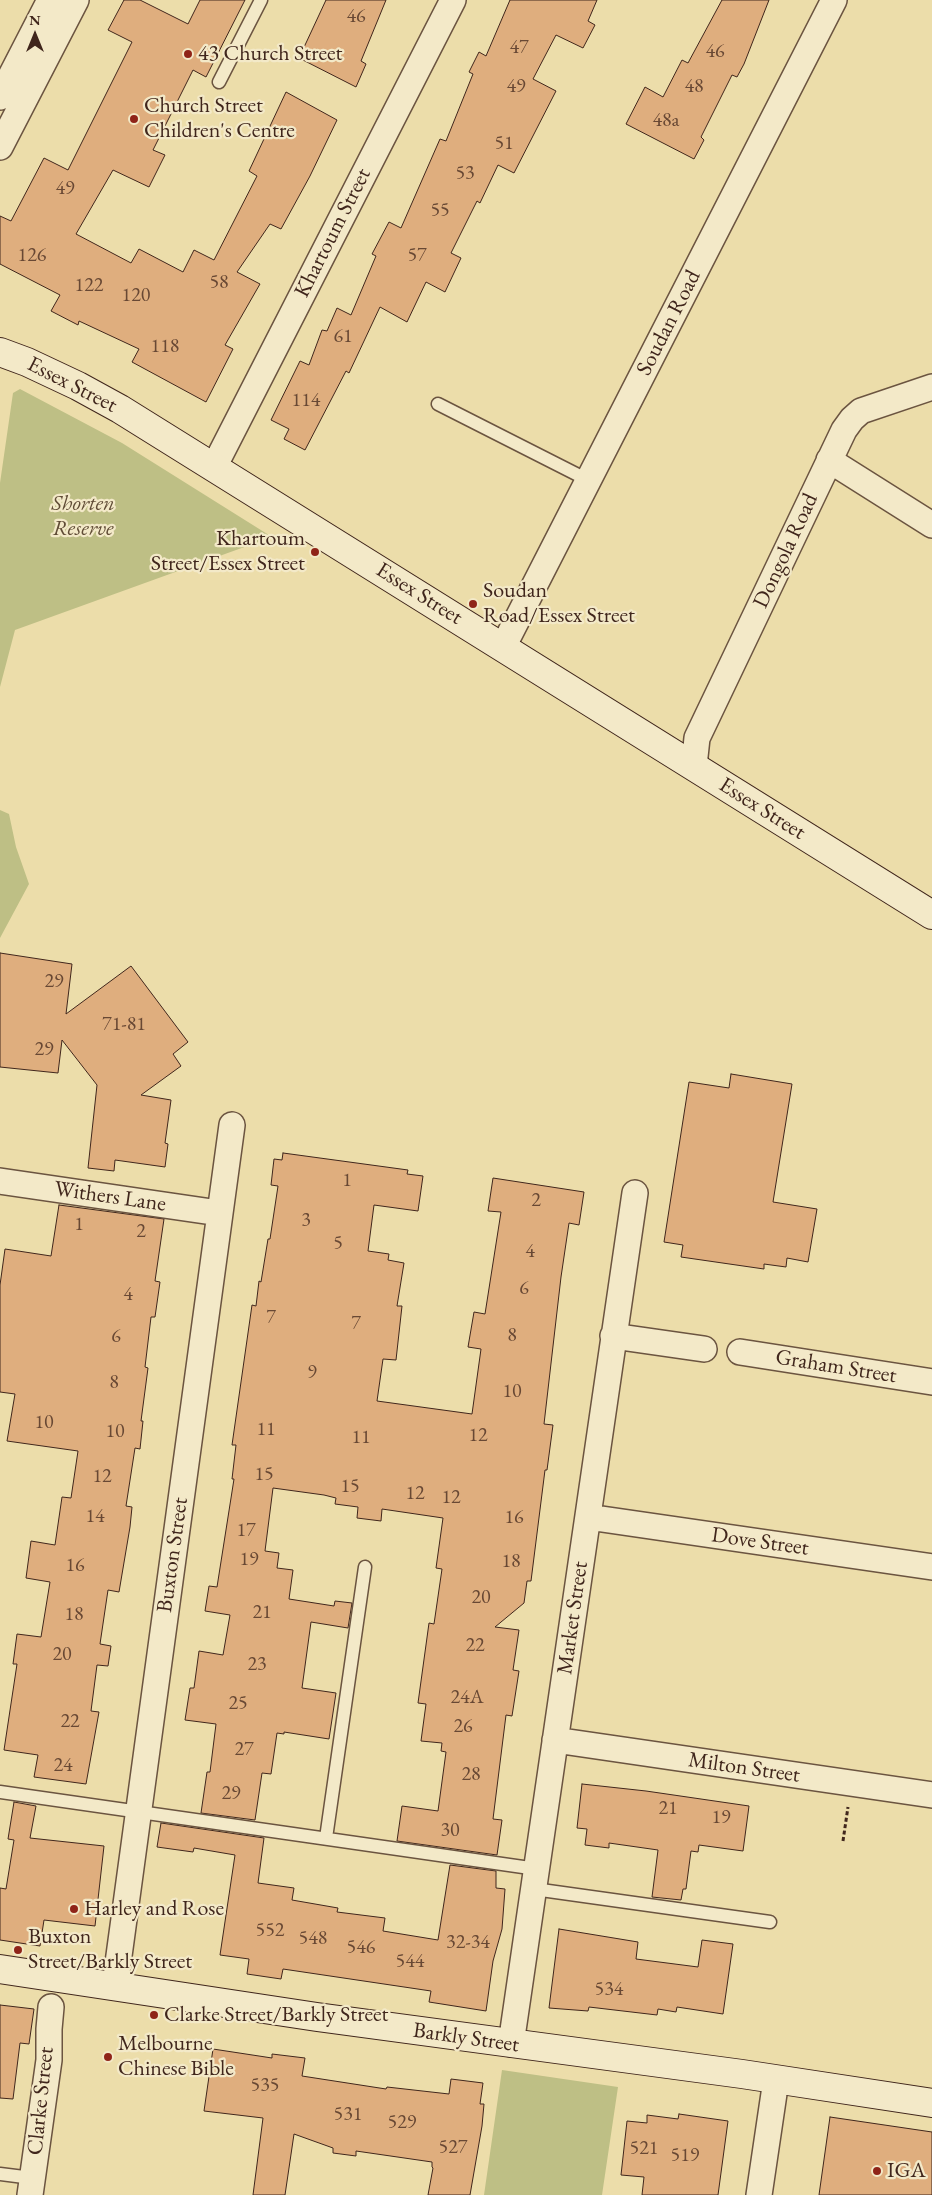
<!DOCTYPE html>
<html>
<head>
<meta charset="utf-8">
<style>
	body { margin:0 }
	#map { position:relative; width:932px; height:2195px; overflow:hidden; background:#ecddaa; font-family:"EB Garamond",serif }
	canvas { display:block }
	.north { position:absolute; left:10px; top:10px; width:50px; height:50px; -webkit-text-stroke:4px #f3e9c8; paint-order:stroke; rotate:0deg; font-size:14px; font-weight:700; line-height:20px; text-align:center; color:#40261c }
	.north::after { content:''; display:block; margin:auto; width:18px; height:22px; background:#40261c; clip-path:polygon(50% 0,100% 100%,50% 72%,0 100%) }
</style>
</head>
<body>
<div id="map">
<canvas width="932" height="2195"></canvas>
<div class="north">N</div>
</div>
<script>
const ctx = document.querySelector('canvas').getContext('2d');
ctx.lineJoin = 'round';
function fillPath(path, color) { ctx.fillStyle = color; ctx.fill(path, 'evenodd'); }
const poly = rows => new Path2D(rows.map(r => 'M' + r).join(''));
function strokePath(path, color, width, dash) { ctx.strokeStyle = color; ctx.lineWidth = width; ctx.lineCap = dash ? 'butt' : 'round'; ctx.setLineDash(dash || []); ctx.stroke(path); }
function drawText(font, color, halo, rows, align = 'center') {
  ctx.font = font + ' "EB Garamond",serif'; ctx.lineWidth = 4.5; ctx.setLineDash([]); ctx.textBaseline = 'middle'; ctx.strokeStyle = halo; ctx.fillStyle = color; for (const [text, x, y, turn = 0] of rows) {
    ctx.save(); ctx.translate(x, y); ctx.rotate((+turn || 0) * Math.PI / 180); ctx.textAlign = isNaN(turn) ? turn : align; if (halo) ctx.strokeText(text, 0, 0); ctx.fillText(text, 0, 0); ctx.restore();
  }
}
fillPath(poly([
	[20,389,122,443,272,537,15,630,0,687,0,483,13,393],
	[0,810,9,814,16,847,29,884,0,938],
	[502,2070,618,2087,602,2195,484,2195]
]), '#bebf85');
const building = poly([
	[124,0,140,0,188,24,200,0,245,0,206,77,193,70,153,150,165,155,149,187,113,170,76,234,131,263,139,249,183,272,194,250,214,260,257,176,249,171,286,92,337,120,310,176,281,229,270,224,237,272,260,284,225,345,233,349,206,402,132,362,139,349,79,321,78,325,51,311,60,295,0,264,0,216,11,221,44,158,68,170,132,42,108,30,124,0],
	[326,0,386,0,361,61,366,64,356,87,299,58,326,0],
	[510,0,597,0,588,21,595,25,583,48,556,35,533,79,556,91,514,173,498,165,480,203,477,201,451,253,461,258,445,292,426,282,407,322,380,307,349,373,346,371,305,450,284,439,289,429,271,420,300,361,309,365,322,330,327,331,337,308,351,315,376,256,372,254,389,222,401,228,440,139,446,141,473,74,469,72,479,52,486,56,510,0],
	[722,0,769,0,744,64,737,77,732,75,701,137,704,140,694,159,626,124,645,87,663,97,682,60,688,63,722,0],
	[0,953,72,964,66,1014,131,966,188,1042,173,1054,181,1066,141,1095,171,1100,165,1143,168,1144,165,1167,115,1160,114,1171,88,1168,97,1085,62,1040,58,1073,0,1067,0,953],
	[731,1074,792,1084,773,1202,817,1209,808,1262,787,1258,786,1267,764,1264,764,1269,681,1257,683,1245,664,1242,689,1082,729,1088,731,1074],
	[283,1153,408,1170,407,1174,423,1176,418,1211,374,1205,368,1251,389,1254,388,1260,404,1263,397,1306,402,1306,396,1360,383,1359,377,1401,472,1414,481,1349,468,1347,474,1312,485,1314,501,1212,488,1211,493,1178,584,1192,579,1225,569,1223,561,1277,544,1424,553,1425,547,1470,545,1470,531,1581,527,1581,524,1603,495,1627,519,1630,513,1670,519,1671,512,1716,506,1715,493,1819,502,1820,497,1855,397,1841,402,1806,438,1811,446,1752,441,1751,442,1743,421,1741,426,1704,418,1703,429,1623,434,1624,442,1569,436,1568,443,1518,382,1509,381,1521,357,1518,358,1507,335,1504,336,1498,324,1495,273,1488,265,1551,279,1553,277,1568,293,1570,289,1599,334,1606,335,1601,352,1603,348,1628,311,1622,302,1688,336,1693,329,1739,284,1732,284,1734,277,1733,271,1774,262,1773,255,1820,201,1813,207,1772,210,1772,216,1724,185,1720,190,1688,194,1688,199,1651,223,1655,230,1615,205,1611,209,1586,217,1587,234,1479,232,1479,236,1445,232,1445,252,1305,256,1306,259,1281,261,1282,268,1239,270,1239,278,1186,271,1185,274,1159,282,1160,283,1153],
	[59,1205,164,1219,155,1281,160,1282,155,1317,151,1317,145,1367,148,1368,141,1421,143,1421,140,1449,135,1448,126,1506,132,1507,130,1527,119,1592,108,1590,100,1644,111,1646,108,1666,97,1665,91,1711,99,1712,86,1784,34,1777,38,1755,4,1750,17,1664,13,1664,17,1634,41,1637,50,1582,26,1578,31,1541,55,1545,62,1497,71,1498,78,1451,7,1441,15,1394,0,1392,0,1285,5,1249,51,1256,59,1205],
	[582,1784,646,1791,749,1806,743,1851,699,1845,698,1852,691,1851,686,1889,683,1889,681,1900,652,1897,658,1850,609,1843,609,1848,585,1845,587,1829,577,1828,582,1784],
	[14,1802,36,1806,30,1838,104,1846,95,1926,44,1920,40,1946,0,1940,0,1888,6,1889,14,1840,8,1839,14,1802],
	[161,1823,264,1838,258,1883,294,1888,292,1900,338,1908,337,1912,385,1918,383,1931,438,1940,450,1865,496,1871,496,1888,505,1889,502,1929,493,1961,486,2011,429,2002,431,1991,283,1969,281,1979,247,1974,249,1959,220,1955,235,1855,194,1848,193,1852,157,1847,161,1823],
	[559,1929,638,1942,636,1959,698,1967,702,1940,733,1944,723,2014,677,2007,676,2012,658,2009,657,2015,589,2007,588,2011,549,2008,559,1929],
	[0,2005,34,2009,29,2044,20,2043,13,2099,0,2098,0,2005],
	[213,2049,272,2058,272,2054,305,2058,302,2076,386,2089,387,2087,449,2094,451,2079,483,2083,480,2104,484,2104,482,2126,470,2195,428,2195,433,2168,432,2167,432,2162,356,2151,356,2156,333,2153,333,2148,294,2134,285,2195,253,2195,263,2118,204,2111,213,2049],
	[679,2114,728,2121,718,2195,642,2195,644,2177,621,2175,627,2121,647,2123,647,2115,678,2119,679,2114],
	[830,2117,932,2132,932,2195,819,2195,830,2117]
]);
fillPath(building, '#dfae7e');
strokePath(building, '#40261c', 1);
const lane = poly([
	[219,82,261,0],
	[438,404,588,480],
	[0,1792,537,1869],
	[326,1838,365,1567],
	[534,1889,770,1922],
	[0,2174,32,2178]
]);
const street = poly([
	[0,97,50,0],
	[0,147,76,0],
	[829,460,932,525],
	[214,467,453,0],
	[503,647,834,0],
	[694,766,697,738,844,430,852,419,861,411,932,387],
	[0,1181,219,1213],
	[613,1336,704,1349],
	[740,1352,932,1382],
	[588,1517,932,1567],
	[555,1740,932,1795],
	[115,1985,232,1125],
	[511,2044,635,1193],
	[30,2195,49,2060,49,2029,51,2007],
	[759,2195,776,2080]
]);
const secondary = poly([
	[0,352,27,362,78,386,120,409,932,915],
	[0,1969,317,2017,742,2074,932,2103]
]);
strokePath(lane, '#6b5440', 15);
strokePath(street, '#6b5440', 28);
strokePath(secondary, '#40261c', 30);
strokePath(poly([
	[843,1841,848,1807]
]), '#40261c', 3, [4, 2.5]);
strokePath(lane, '#f3e9c8', 12);
strokePath(street, '#f3e9c8', 25);
strokePath(secondary, '#f3e9c8', 28);
for (const [x, y, r, color] of [
	[188,54,5,"#8f2418"],
	[134,119,5,"#8f2418"],
	[315,552,5,"#8f2418"],
	[473,604,5,"#8f2418"],
	[74,1909,5,"#8f2418"],
	[18,1950,5,"#8f2418"],
	[154,2015,5,"#8f2418"],
	[108,2057,5,"#8f2418"],
	[877,2171,5,"#8f2418"]
]) { const dot = new Path2D(); dot.arc(x, y, r, 0, 2 * Math.PI); ctx.fillStyle = color; ctx.fill(dot); strokePath(dot, '#f3e9c8', 2); }
drawText('20px', '#684834', null, [
	["46",356,17],
	["47",519,48],
	["46",715,52],
	["49",516,87],
	["48",694,87],
	["48a",666,121],
	["51",504,144],
	["53",465,174],
	["49",65,189],
	["55",440,211],
	["126",32,256],
	["57",417,256],
	["58",219,283],
	["122",89,286],
	["120",136,296],
	["61",343,337],
	["118",165,347],
	["114",306,401],
	["29",54,982],
	["71-81",124,1025],
	["29",44,1050],
	["1",347,1181],
	["2",536,1201],
	["3",306,1221],
	["1",79,1225],
	["2",141,1232],
	["5",338,1244],
	["4",530,1252],
	["6",524,1289],
	["4",128,1295],
	["7",271,1318],
	["7",356,1324],
	["8",512,1336],
	["6",116,1337],
	["9",312,1373],
	["8",114,1383],
	["10",512,1392],
	["10",44,1423],
	["11",266,1430],
	["10",115,1432],
	["12",478,1436],
	["11",361,1438],
	["15",264,1475],
	["12",102,1477],
	["15",350,1487],
	["12",415,1494],
	["12",451,1498],
	["14",95,1517],
	["16",514,1518],
	["17",246,1531],
	["19",249,1560],
	["18",511,1562],
	["16",75,1566],
	["20",481,1598],
	["21",262,1613],
	["18",74,1615],
	["22",475,1646],
	["20",62,1655],
	["23",257,1665],
	["24A",467,1698],
	["25",238,1704],
	["22",70,1722],
	["26",463,1727],
	["27",244,1750],
	["24",63,1766],
	["28",471,1775],
	["29",231,1794],
	["21",668,1809],
	["19",721,1818],
	["30",450,1831],
	["552",270,1931],
	["548",313,1939],
	["32-34",468,1943],
	["546",361,1948],
	["544",410,1962],
	["534",609,1990],
	["535",265,2086],
	["531",348,2115],
	["529",402,2123],
	["527",453,2148],
	["521",644,2149],
	["519",685,2156]
]);
drawText('22px', '#40261c', '#f3e9c8', [
	["43 Church Street",198,54],
	["Church Street",144,106],
	["Children's Centre",144,131],
	["Khartoum",305,539,"right"],
	["Street/Essex Street",305,564,"right"],
	["Soudan",483,591],
	["Road/Essex Street",483,616],
	["Harley and Rose",84,1909],
	["Buxton",28,1937],
	["Street/Barkly Street",28,1962],
	["Clarke Street/Barkly Street",164,2015],
	["Melbourne",118,2044],
	["Chinese Bible",118,2069],
	["IGA",887,2171]
], 'left');
drawText('22px', '#40261c', '#f3e9c8', [
	["Khartoum Street",333,233,-63],
	["Soudan Road",669,323,-63],
	["Essex Street",72,385,27],
	["Dongola Road",786,551,-65],
	["Essex Street",419,594,32],
	["Essex Street",762,809,32],
	["Withers Lane",110,1197,8],
	["Graham Street",836,1367,9],
	["Dove Street",760,1542,8],
	["Buxton Street",173,1555,-82],
	["Market Street",573,1618,-82],
	["Milton Street",744,1768,8],
	["Barkly Street",466,2038,8],
	["Clarke Street",41,2101,-84]
]);
drawText('italic 22px', '#604c36', '#f3e9c8', [
	["Shorten",83,504],
	["Reserve",83,529]
]);
</script>
</body>
</html>
